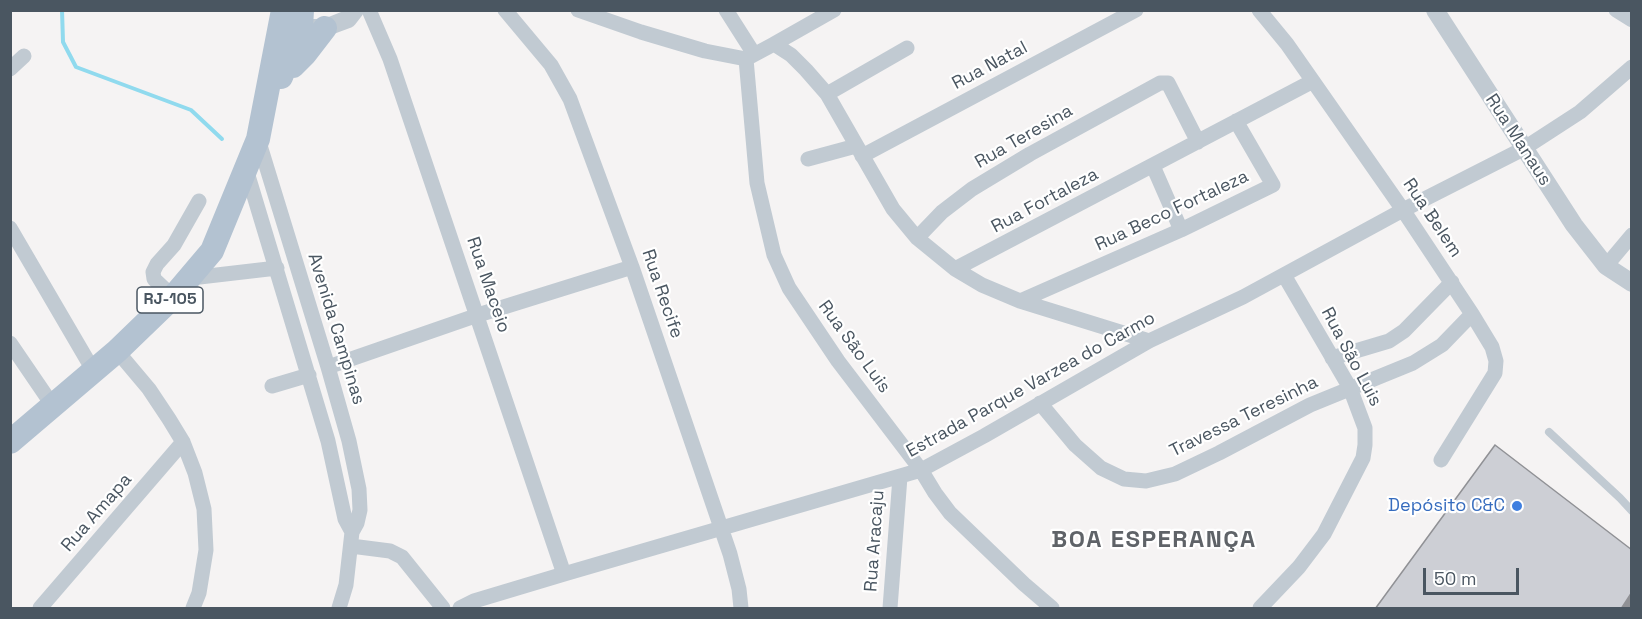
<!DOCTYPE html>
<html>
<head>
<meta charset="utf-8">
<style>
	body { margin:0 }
	#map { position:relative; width:1642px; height:619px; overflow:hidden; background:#f5f3f3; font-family:"Space Grotesk",sans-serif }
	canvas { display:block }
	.frame { position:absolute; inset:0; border:12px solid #4a5661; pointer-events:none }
	.scale { position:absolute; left:1423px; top:568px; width:96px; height:27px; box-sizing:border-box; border:3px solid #4a5661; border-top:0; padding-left:8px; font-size:18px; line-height:21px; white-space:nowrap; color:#4a5661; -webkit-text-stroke:4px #fff; paint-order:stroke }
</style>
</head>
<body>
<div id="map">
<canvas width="1642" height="619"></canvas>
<div class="frame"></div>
<div class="scale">50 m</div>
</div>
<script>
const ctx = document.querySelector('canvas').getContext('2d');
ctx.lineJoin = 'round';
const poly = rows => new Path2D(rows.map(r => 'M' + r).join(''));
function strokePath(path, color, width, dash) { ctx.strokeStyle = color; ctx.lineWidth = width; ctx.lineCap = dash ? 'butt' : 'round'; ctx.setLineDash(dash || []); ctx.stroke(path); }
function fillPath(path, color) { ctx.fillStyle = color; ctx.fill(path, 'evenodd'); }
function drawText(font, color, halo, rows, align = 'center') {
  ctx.font = font + ' "Space Grotesk",sans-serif'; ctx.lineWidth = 4.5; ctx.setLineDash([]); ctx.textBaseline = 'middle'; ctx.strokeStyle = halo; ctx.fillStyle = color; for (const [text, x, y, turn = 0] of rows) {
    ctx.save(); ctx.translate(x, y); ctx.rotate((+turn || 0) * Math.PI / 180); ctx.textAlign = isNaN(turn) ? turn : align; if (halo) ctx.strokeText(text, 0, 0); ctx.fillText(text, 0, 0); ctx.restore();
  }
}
strokePath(poly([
	[62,10,63,42,76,67,191,110,222,139]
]), '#90daee', 4);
strokePath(poly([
	[1549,432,1620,498,1632,511]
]), '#c1cad2', 8);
strokePath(poly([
	[369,10,390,59,564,574],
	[505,10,551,65,570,99,632,267,730,554,739,589,741,608],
	[578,10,641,32,705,51,746,59],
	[726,10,754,54],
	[1259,10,1287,44,1403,210,1472,314,1492,347,1496,361,1495,373,1441,460],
	[1616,10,1632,20],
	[774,44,834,10],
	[10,69,24,56],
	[827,94,907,48],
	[258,139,328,367,349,441,359,489,360,510,357,523,352,532,346,585,339,608],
	[862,156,1136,10],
	[808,159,856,146],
	[1153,166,1181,230],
	[246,169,328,441,345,519,352,532],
	[10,228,93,370],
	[917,238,942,212,972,189,1030,154,1160,83,1168,83,1198,142],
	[1606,266,1632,235],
	[955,269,1313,81],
	[191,278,277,268],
	[173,297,154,279,153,272,157,264,174,245,199,201],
	[1020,301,1181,230,1273,185,1236,121],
	[10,343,53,406],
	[117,351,149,389,169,419,183,442,195,473,204,509,206,550,199,593,193,608],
	[1332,358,1389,341,1404,331,1452,282],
	[328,367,478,315,632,267],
	[272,386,309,375],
	[1040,403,1075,445,1101,468,1124,479,1146,481,1175,474,1219,453,1310,405,1413,363,1442,345,1472,314],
	[351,546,390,551,402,557,443,608],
	[40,608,183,442],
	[460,608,474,601,564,574,921,470,984,436,1149,341,1243,297,1403,210,1523,149,1580,112,1632,67],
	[890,608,900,477],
	[1052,608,1024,584,950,513,935,493,921,470,838,361,789,288,774,255,757,183,746,59,774,44,791,55,806,70,827,94,893,209,917,238,955,269,982,285,1020,301,1149,341],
	[1260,608,1299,567,1324,534,1363,458,1365,445,1365,428,1350,388,1284,275]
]), '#c1cad2', 15);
strokePath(poly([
	[1435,10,1574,225,1606,266,1632,283],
	[313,28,325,28,335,24,348,19,355,10]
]), '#c1cad2', 18);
strokePath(poly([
	[293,66,305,54,325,28],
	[281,77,301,28,302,10],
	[10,442,117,351,173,297,212,251,258,139,283,10]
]), '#b3c2d1', 24);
fillPath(poly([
	[1632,592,1632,609,1621,609]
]), '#909195');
const building = poly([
	[1495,445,1632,550,1632,592,1621,609,1375,609,1495,445]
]);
fillPath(building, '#cdcfd5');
strokePath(building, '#909195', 1.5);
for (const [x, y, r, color] of [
	[1517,506,6,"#3f7fe0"]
]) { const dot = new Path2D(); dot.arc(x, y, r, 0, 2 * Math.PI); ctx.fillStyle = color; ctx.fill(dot); strokePath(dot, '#fff', 2); }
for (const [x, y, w] of [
	[170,300,66]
]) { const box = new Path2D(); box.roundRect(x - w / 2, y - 13, w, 26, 4.5); ctx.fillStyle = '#fff'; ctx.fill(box); strokePath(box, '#4a5661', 1.5); }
drawText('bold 16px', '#4a5661', null, [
	["RJ-105",170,300]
]);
drawText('18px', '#4a5661', '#fff', [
	["Rua Natal",990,66,-28],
	["Rua Teresina",1024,137,-30],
	["Rua Manaus",1518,140,57],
	["Rua Fortaleza",1045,201,-28],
	["Rua Beco Fortaleza",1172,211,-25],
	["Rua Belem",1432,218,56],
	["Rua Maceio",488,285,71],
	["Rua Recife",662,294,71],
	["Avenida Campinas",336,329,73],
	["Rua São Luis",854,347,54],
	["Rua São Luis",1351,357,62],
	["Estrada Parque Varzea do Carmo",1031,385,-29],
	["Travessa Teresinha",1244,417,-26],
	["Rua Amapa",97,513,-49],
	["Rua Aracaju",875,541,-86]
]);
drawText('18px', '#366cbe', '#fff', [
	["Depósito C&C",1505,506]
], 'right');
ctx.letterSpacing = '1.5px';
drawText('bold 24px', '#5f6368', '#fff', [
	["BOA ESPERANÇA",1154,540]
]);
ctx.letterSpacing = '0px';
</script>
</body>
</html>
